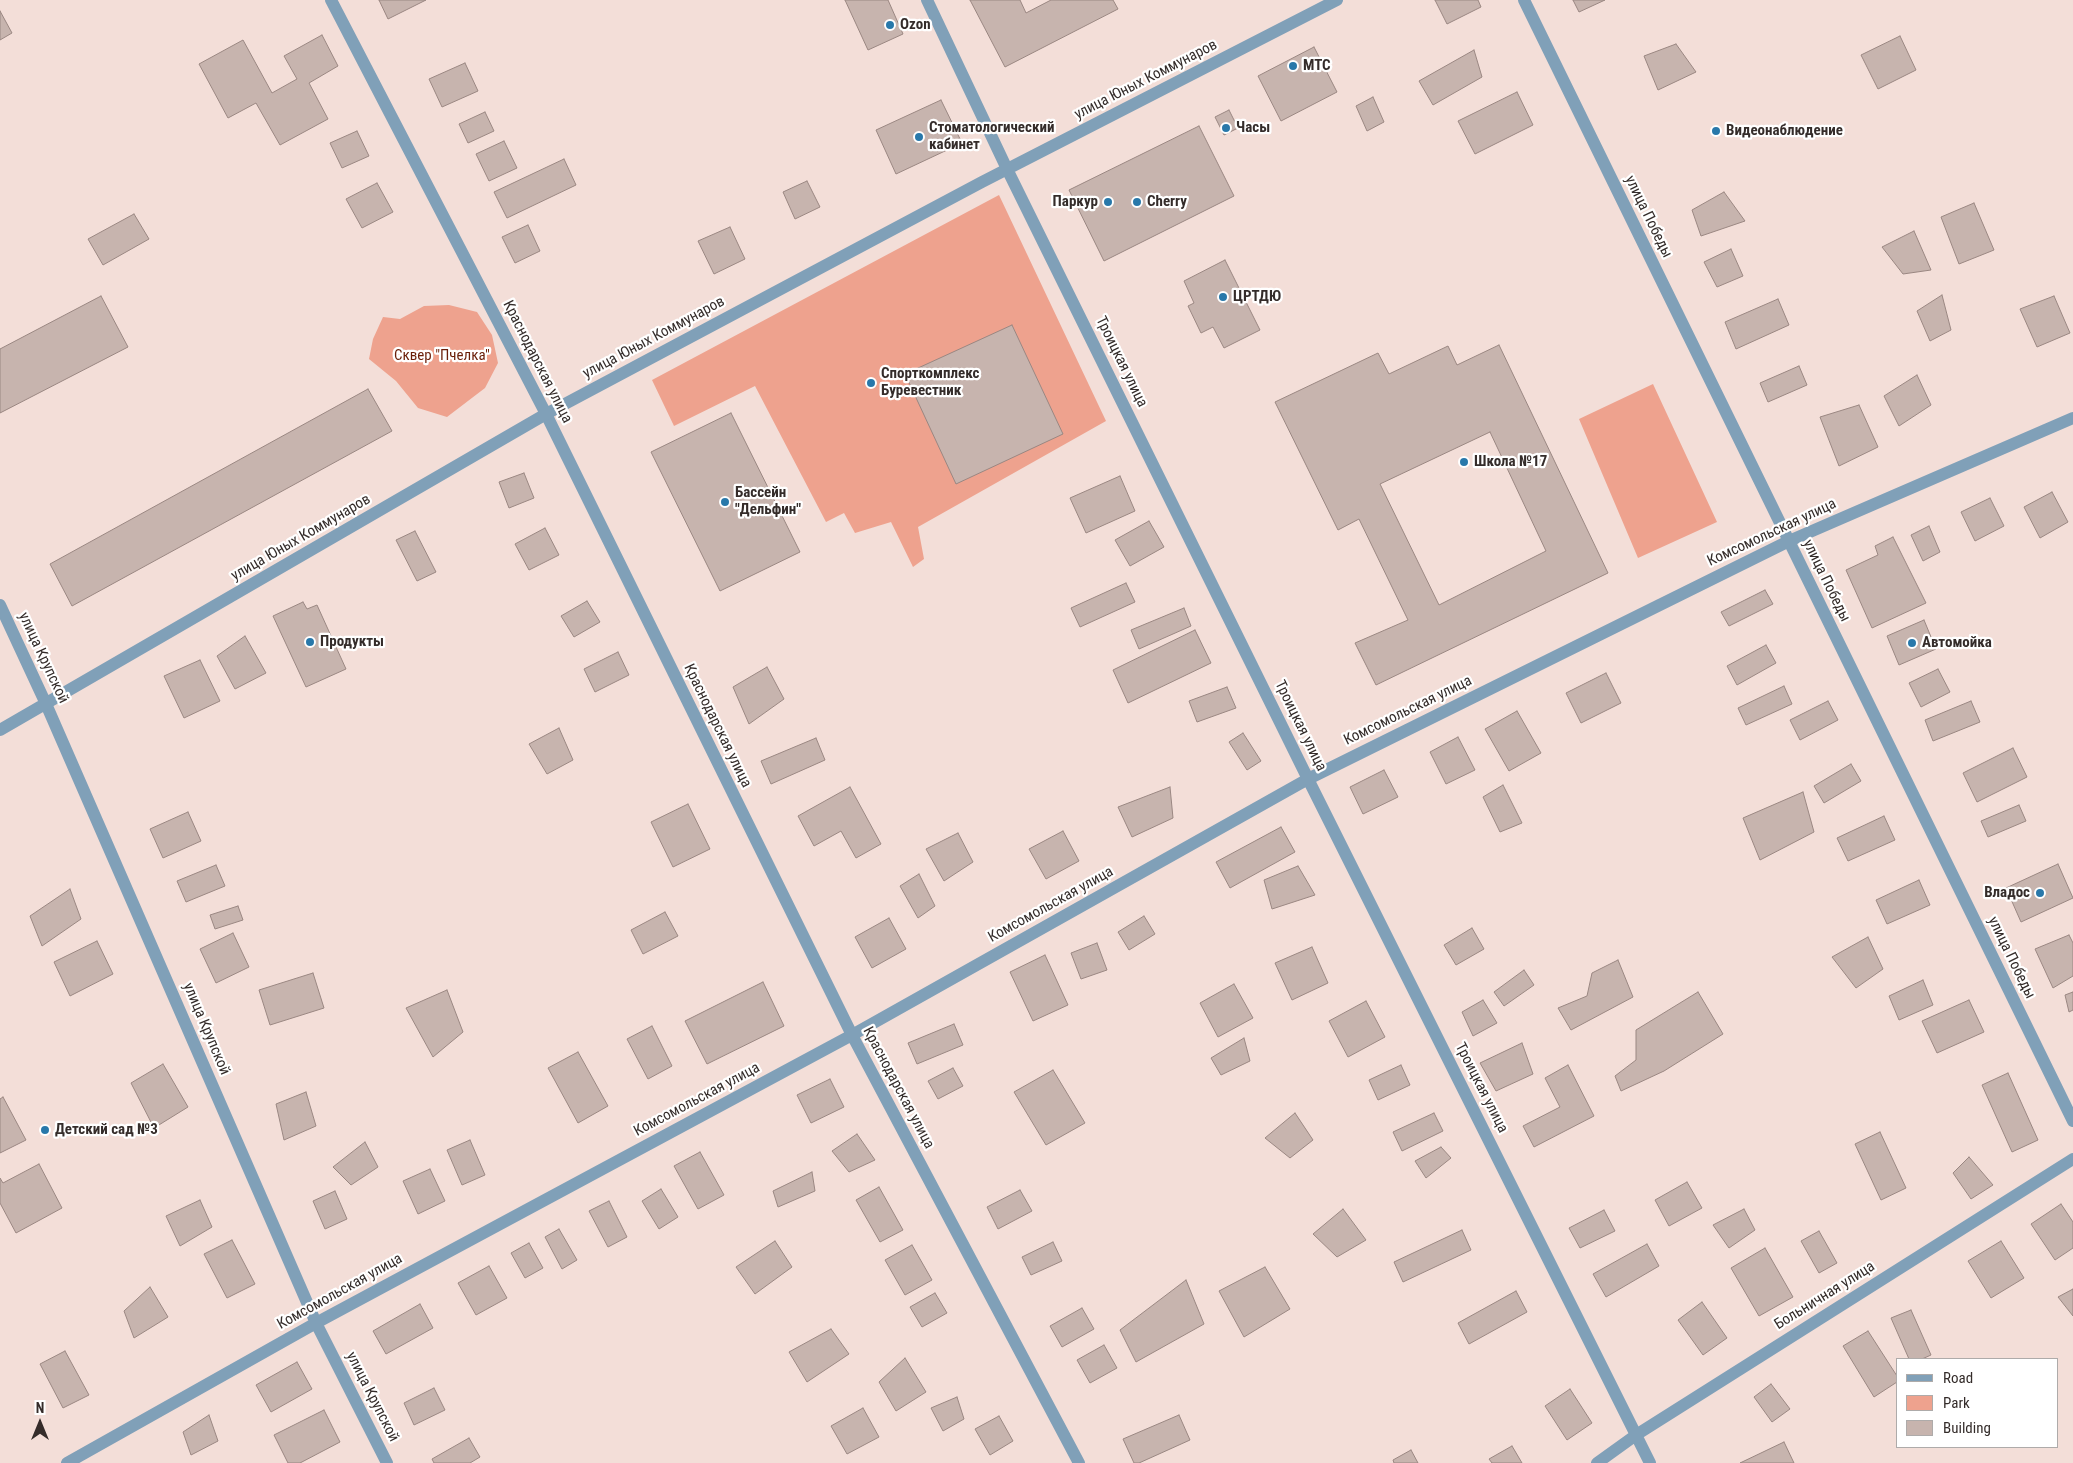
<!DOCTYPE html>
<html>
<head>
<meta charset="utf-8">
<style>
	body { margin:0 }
	#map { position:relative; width:2073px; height:1463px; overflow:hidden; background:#f3ded8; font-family:"Roboto Condensed",sans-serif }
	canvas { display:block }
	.legend { position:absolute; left:1896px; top:1358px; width:162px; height:90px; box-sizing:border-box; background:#fff; border:1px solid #aeabaa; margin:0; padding:6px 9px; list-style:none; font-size:15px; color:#342c2a }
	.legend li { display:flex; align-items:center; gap:10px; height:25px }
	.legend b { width:25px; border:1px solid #aeabaa }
	.north { position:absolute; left:15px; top:1398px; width:50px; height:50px; -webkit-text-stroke:4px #fff; paint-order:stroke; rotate:0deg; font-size:14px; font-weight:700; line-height:20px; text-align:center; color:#342c2a }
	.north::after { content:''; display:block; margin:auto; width:18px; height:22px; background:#342c2a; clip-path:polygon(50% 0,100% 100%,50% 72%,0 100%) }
</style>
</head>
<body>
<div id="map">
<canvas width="2073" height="1463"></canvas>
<ul class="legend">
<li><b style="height:6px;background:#80a0b8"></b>Road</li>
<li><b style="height:14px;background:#eea28e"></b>Park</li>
<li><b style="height:14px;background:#c7b4ae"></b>Building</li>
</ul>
<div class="north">N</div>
</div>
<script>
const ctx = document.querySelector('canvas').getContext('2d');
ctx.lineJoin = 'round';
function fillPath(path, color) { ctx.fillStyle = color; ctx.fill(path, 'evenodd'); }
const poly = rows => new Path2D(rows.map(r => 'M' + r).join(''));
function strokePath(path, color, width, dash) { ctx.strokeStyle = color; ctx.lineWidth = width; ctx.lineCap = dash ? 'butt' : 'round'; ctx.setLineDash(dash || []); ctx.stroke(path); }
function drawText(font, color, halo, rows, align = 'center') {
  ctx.font = font + ' "Roboto Condensed",sans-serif'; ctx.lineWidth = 4.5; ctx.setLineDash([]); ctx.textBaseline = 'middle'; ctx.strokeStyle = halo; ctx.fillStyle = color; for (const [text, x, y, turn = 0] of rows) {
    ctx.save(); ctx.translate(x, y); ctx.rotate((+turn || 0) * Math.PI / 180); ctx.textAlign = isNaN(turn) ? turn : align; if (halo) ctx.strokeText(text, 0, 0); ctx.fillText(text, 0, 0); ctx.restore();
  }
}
fillPath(poly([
	[999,195,1106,421,918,527,924,559,913,567,891,522,855,533,844,513,826,522,755,386,674,426,652,380],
	[449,305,477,312,492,335,498,363,485,388,447,417,418,408,396,381,369,359,373,339,383,317,400,319,424,306],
	[1653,384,1717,522,1638,558,1579,419]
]), '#eea28e');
const building = poly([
	[379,0,426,0,388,19,379,0],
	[845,0,888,0,903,34,868,50,845,0],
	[970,0,1020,0,1026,13,1051,0,1113,0,1118,9,1005,67,970,0],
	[1435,0,1478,0,1481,7,1447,24,1435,0],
	[1573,0,1605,0,1579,12,1573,0],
	[0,11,12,33,0,40,0,11],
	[322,35,338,66,309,83,328,119,280,145,256,103,228,118,199,64,243,40,272,93,297,79,284,56,322,35],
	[1900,36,1916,70,1878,89,1861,55,1900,36],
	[1676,44,1696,72,1658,90,1644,56,1676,44],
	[1314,47,1337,92,1281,121,1258,76,1314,47],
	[1474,50,1482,77,1433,105,1419,81,1474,50],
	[465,63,478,91,442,107,429,79,465,63],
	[1517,92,1533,125,1475,154,1458,121,1517,92],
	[1373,97,1384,122,1367,131,1356,106,1373,97],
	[941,100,962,143,896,174,876,130,941,100],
	[1229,110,1238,128,1224,135,1215,117,1229,110],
	[485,112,494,131,468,143,459,124,485,112],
	[1199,126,1234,196,1104,261,1069,190,1199,126],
	[357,131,369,156,342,168,330,143,357,131],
	[504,141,517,168,489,181,476,154,504,141],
	[564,159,576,185,507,218,494,192,564,159],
	[807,181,820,207,795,219,783,192,807,181],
	[377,183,393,212,362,228,346,199,377,183],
	[1724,192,1745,221,1701,236,1692,210,1724,192],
	[1974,203,1994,250,1959,264,1941,217,1974,203],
	[134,214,149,239,103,265,88,239,134,214],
	[528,225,540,251,515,263,502,237,528,225],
	[730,227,745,259,714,274,698,241,730,227],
	[1914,231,1931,270,1903,274,1882,247,1914,231],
	[1731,249,1743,276,1717,287,1704,262,1731,249],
	[1225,260,1260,330,1224,348,1213,327,1201,333,1188,306,1194,303,1184,281,1225,260],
	[1942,295,1951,330,1930,341,1917,311,1942,295],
	[101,296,128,347,0,413,0,349,101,296],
	[2054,296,2070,333,2037,347,2020,309,2054,296],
	[1778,299,1789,325,1736,349,1725,322,1778,299],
	[1012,325,1063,434,956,484,905,374,1012,325],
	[1499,345,1608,573,1376,685,1355,643,1408,620,1359,519,1338,530,1275,402,1378,353,1389,374,1448,346,1457,365,1499,345],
	[1490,432,1546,551,1439,605,1380,484,1490,432],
	[1799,366,1807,385,1768,402,1760,383,1799,366],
	[1917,375,1931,405,1899,426,1884,396,1917,375],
	[368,389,392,431,72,606,50,564,368,389],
	[1859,405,1878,447,1839,466,1820,417,1859,405],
	[731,413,800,552,720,591,651,452,731,413],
	[524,473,534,498,509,508,499,482,524,473],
	[1120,476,1135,511,1086,533,1070,498,1120,476],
	[2052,492,2068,522,2040,538,2024,507,2052,492],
	[1990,498,2004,526,1975,541,1961,512,1990,498],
	[1149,521,1164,547,1130,566,1115,540,1149,521],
	[1929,526,1940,552,1923,561,1911,535,1929,526],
	[545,528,559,555,529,570,515,544,545,528],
	[415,531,436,572,417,581,396,540,415,531],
	[1893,537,1926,603,1872,628,1846,570,1878,555,1875,546,1893,537],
	[1126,583,1135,602,1080,627,1071,608,1126,583],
	[1765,590,1773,604,1729,626,1721,612,1765,590],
	[587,601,600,622,574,637,561,616,587,601],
	[303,602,307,609,317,605,346,669,306,687,273,616,303,602],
	[1184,608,1191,626,1139,649,1131,630,1184,608],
	[1924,620,1936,649,1899,665,1887,636,1924,620],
	[1195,630,1211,663,1128,703,1113,670,1195,630],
	[245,636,266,673,235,689,217,656,245,636],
	[1766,645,1776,663,1737,685,1727,666,1766,645],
	[618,652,629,675,595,692,584,669,618,652],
	[200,660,220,701,184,718,164,676,200,660],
	[767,667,784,699,749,724,733,687,767,667],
	[1938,669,1950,692,1921,707,1909,683,1938,669],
	[1606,673,1621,703,1581,723,1566,693,1606,673],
	[1784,686,1792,704,1746,725,1738,708,1784,686],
	[1227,687,1236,708,1197,722,1189,701,1227,687],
	[1828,701,1838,720,1800,740,1790,720,1828,701],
	[1971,701,1980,722,1933,741,1925,720,1971,701],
	[1517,711,1541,753,1509,771,1485,729,1517,711],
	[559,728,573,760,547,774,529,744,559,728],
	[1243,733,1261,761,1247,770,1229,742,1243,733],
	[1458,737,1475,770,1446,784,1430,752,1458,737],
	[816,738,825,760,771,784,761,761,816,738],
	[2013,748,2027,777,1977,802,1963,773,2013,748],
	[1851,764,1861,781,1824,803,1814,786,1851,764],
	[1384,770,1398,797,1363,814,1350,787,1384,770],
	[1503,785,1522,823,1500,832,1483,797,1503,785],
	[850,787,881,844,856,858,841,831,814,846,798,816,850,787],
	[1170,787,1173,818,1132,837,1118,807,1170,787],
	[1803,792,1814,832,1760,860,1743,818,1803,792],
	[688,804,710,849,673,867,651,822,688,804],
	[2019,805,2026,821,1988,837,1981,821,2019,805],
	[188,812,201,841,163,858,150,829,188,812],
	[1884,816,1895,840,1848,861,1837,838,1884,816],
	[1281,827,1295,852,1230,888,1216,862,1281,827],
	[1063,831,1079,861,1046,879,1029,849,1063,831],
	[958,833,973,862,944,881,926,849,958,833],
	[2058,864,2073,898,2021,922,2006,888,2058,864],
	[216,865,225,886,186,902,177,881,216,865],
	[1298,866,1315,895,1272,909,1264,880,1298,866],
	[919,874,935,906,918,918,900,886,919,874],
	[1919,880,1930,905,1887,924,1876,900,1919,880],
	[70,889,81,919,42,946,30,916,70,889],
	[238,906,243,920,215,929,210,915,238,906],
	[665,912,678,936,643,954,631,930,665,912],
	[1144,916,1155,934,1129,950,1118,932,1144,916],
	[889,918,906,949,872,968,855,937,889,918],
	[1472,928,1484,949,1456,965,1444,945,1472,928],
	[233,933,249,967,216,983,200,949,233,933],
	[2069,935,2073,943,2073,976,2053,988,2035,949,2069,935],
	[1868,937,1883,969,1856,988,1832,957,1868,937],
	[97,941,113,974,70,996,54,962,97,941],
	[1097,943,1107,970,1081,979,1071,953,1097,943],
	[1312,947,1328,983,1292,1000,1275,963,1312,947],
	[1045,955,1068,1005,1033,1021,1010,972,1045,955],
	[1618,960,1633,997,1571,1030,1558,1008,1587,996,1592,973,1618,960],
	[1524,970,1534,985,1504,1006,1494,992,1524,970],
	[313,973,324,1008,270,1025,259,990,313,973],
	[1923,980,1933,1005,1899,1020,1889,996,1923,980],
	[763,982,784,1026,707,1064,685,1021,763,982],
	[1234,984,1253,1018,1218,1037,1200,1003,1234,984],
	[447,990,463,1032,433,1057,406,1008,447,990],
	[1698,992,1723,1034,1664,1071,1621,1091,1615,1076,1636,1060,1636,1030,1698,992],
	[2073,992,2073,1010,2069,1012,2065,995,2073,992],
	[1483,1000,1497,1023,1473,1036,1462,1012,1483,1000],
	[1969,1000,1984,1032,1937,1053,1922,1021,1969,1000],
	[1366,1001,1385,1037,1348,1057,1329,1021,1366,1001],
	[954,1024,963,1045,917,1064,908,1043,954,1024],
	[652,1026,672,1066,648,1079,627,1039,652,1026],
	[1244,1038,1250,1061,1221,1075,1211,1058,1244,1038],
	[1522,1043,1533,1074,1496,1091,1480,1063,1522,1043],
	[578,1052,608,1106,578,1123,548,1068,578,1052],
	[163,1064,188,1107,154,1128,131,1083,163,1064],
	[1401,1065,1410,1085,1378,1100,1369,1080,1401,1065],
	[1568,1065,1594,1116,1534,1147,1523,1126,1560,1107,1545,1078,1568,1065],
	[953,1068,963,1086,938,1099,928,1081,953,1068],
	[1053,1070,1085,1123,1046,1145,1014,1092,1053,1070],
	[2008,1073,2038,1140,2012,1152,1982,1085,2008,1073],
	[830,1079,844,1107,811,1123,797,1095,830,1079],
	[306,1092,316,1126,284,1140,276,1104,306,1092],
	[3,1097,26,1140,0,1153,0,1099,3,1097],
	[1295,1113,1313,1140,1290,1158,1265,1138,1295,1113],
	[1434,1113,1443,1131,1402,1151,1393,1132,1434,1113],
	[1880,1132,1906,1188,1881,1200,1855,1144,1880,1132],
	[857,1134,875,1160,849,1172,832,1151,857,1134],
	[470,1140,485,1175,462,1185,447,1150,470,1140],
	[365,1142,378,1167,351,1185,333,1167,365,1142],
	[1441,1147,1451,1158,1426,1178,1415,1161,1441,1147],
	[700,1152,724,1195,698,1209,674,1166,700,1152],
	[1969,1157,1993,1185,1971,1199,1953,1173,1969,1157],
	[39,1164,62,1208,16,1233,0,1203,0,1178,3,1183,39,1164],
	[430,1169,445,1201,418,1214,403,1181,430,1169],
	[812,1172,815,1191,778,1207,773,1191,812,1172],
	[1687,1182,1702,1208,1669,1226,1655,1200,1687,1182],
	[879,1187,903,1230,880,1242,856,1200,879,1187],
	[661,1189,678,1217,659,1229,642,1201,661,1189],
	[1020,1190,1032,1211,998,1229,987,1207,1020,1190],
	[335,1191,347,1219,325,1229,313,1201,335,1191],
	[200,1200,212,1227,180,1246,166,1216,200,1200],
	[609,1201,627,1237,608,1247,589,1211,609,1201],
	[2061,1204,2073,1222,2073,1248,2055,1260,2031,1224,2061,1204],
	[1343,1209,1366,1240,1337,1257,1313,1234,1343,1209],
	[1744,1209,1755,1230,1729,1248,1713,1225,1744,1209],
	[1604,1210,1615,1231,1580,1248,1569,1228,1604,1210],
	[559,1229,577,1260,562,1269,545,1237,559,1229],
	[1462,1230,1471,1250,1403,1282,1394,1262,1462,1230],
	[1819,1231,1837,1263,1819,1273,1801,1241,1819,1231],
	[232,1240,255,1284,227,1298,204,1254,232,1240],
	[775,1241,792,1267,755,1294,736,1267,775,1241],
	[2001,1241,2024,1278,1991,1298,1968,1261,2001,1241],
	[1053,1242,1062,1261,1031,1275,1022,1257,1053,1242],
	[529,1243,543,1268,525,1278,511,1253,529,1243],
	[1647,1244,1659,1266,1606,1297,1593,1274,1647,1244],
	[912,1245,932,1280,905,1295,885,1260,912,1245],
	[1765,1248,1793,1297,1759,1316,1731,1268,1765,1248],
	[489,1266,507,1298,476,1315,458,1283,489,1266],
	[1265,1267,1290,1309,1244,1337,1219,1291,1265,1267],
	[1186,1280,1204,1324,1136,1362,1120,1330,1186,1280],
	[150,1287,168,1317,134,1338,124,1311,150,1287],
	[2073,1289,2073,1316,2058,1297,2073,1289],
	[1516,1291,1527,1312,1469,1344,1458,1323,1516,1291],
	[935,1293,947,1313,922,1327,910,1307,935,1293],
	[1702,1302,1727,1338,1703,1355,1678,1320,1702,1302],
	[420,1304,433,1328,386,1354,373,1331,420,1304],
	[1082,1308,1094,1329,1062,1347,1050,1326,1082,1308],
	[1911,1310,1931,1355,1922,1359,1909,1359,1891,1318,1911,1310],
	[831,1329,849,1354,807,1382,789,1352,831,1329],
	[1868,1331,1897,1376,1897,1382,1874,1397,1843,1346,1868,1331],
	[1104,1345,1117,1368,1090,1383,1077,1360,1104,1345],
	[65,1351,89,1395,63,1408,40,1364,65,1351],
	[905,1358,926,1392,896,1411,879,1382,905,1358],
	[297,1362,312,1389,271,1412,256,1385,297,1362],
	[1771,1384,1790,1409,1772,1422,1754,1397,1771,1384],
	[434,1388,445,1410,414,1425,404,1403,434,1388],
	[1570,1389,1592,1423,1567,1440,1545,1406,1570,1389],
	[957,1397,964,1419,943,1431,931,1408,957,1397],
	[863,1408,879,1437,847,1454,831,1426,863,1408],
	[324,1410,340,1442,300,1463,288,1463,274,1435,324,1410],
	[209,1415,218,1441,191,1455,183,1432,209,1415],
	[1179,1415,1190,1440,1139,1463,1134,1463,1123,1439,1179,1415],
	[999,1416,1013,1441,990,1455,975,1429,999,1416],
	[469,1438,480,1457,470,1463,434,1463,432,1459,469,1438],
	[1784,1442,1794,1463,1740,1463,1784,1442],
	[1512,1446,1522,1463,1492,1463,1489,1459,1512,1446],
	[1411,1450,1418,1463,1394,1463,1393,1460,1411,1450]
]);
fillPath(building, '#c7b4ae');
strokePath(building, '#9a8782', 1);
strokePath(poly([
	[546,414,852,1035,1079,1463],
	[1789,541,2073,418],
	[46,704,316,1323,387,1463],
	[67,1463,316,1323,852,1035,1308,779,1650,1463],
	[1597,1463,1636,1435,2073,1159]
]), '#80a0b8', 12);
strokePath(poly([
	[331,0,546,414],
	[927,0,1007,169,1308,779,1789,541],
	[1524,0,2073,1121],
	[0,605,46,704],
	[0,730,546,414,982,182,1337,0]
]), '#80a0b8', 12);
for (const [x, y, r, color] of [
	[890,25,5,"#2878aa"],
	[1293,66,5,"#2878aa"],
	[1226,128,5,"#2878aa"],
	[1716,131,5,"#2878aa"],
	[919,137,5,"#2878aa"],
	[1108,202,5,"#2878aa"],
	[1137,202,5,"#2878aa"],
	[1223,297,5,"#2878aa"],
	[871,383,5,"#2878aa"],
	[1464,462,5,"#2878aa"],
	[725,502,5,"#2878aa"],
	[310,642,5,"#2878aa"],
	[1912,643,5,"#2878aa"],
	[2040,893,5,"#2878aa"],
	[45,1130,5,"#2878aa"]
]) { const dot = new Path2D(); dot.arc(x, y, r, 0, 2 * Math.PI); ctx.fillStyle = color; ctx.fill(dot); strokePath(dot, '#fff', 2); }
drawText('bold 15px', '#342c2a', '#fff', [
	["Ozon",900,25],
	["МТС",1303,66],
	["Стоматологический",929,128],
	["кабинет",929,145],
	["Часы",1236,128],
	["Видеонаблюдение",1726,131],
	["Паркур",1098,202,"right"],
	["Cherry",1147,202],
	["ЦРТДЮ",1233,297],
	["Cпорткомплекс",881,374],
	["Буревестник",881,391],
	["Школа №17",1474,462],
	["Бассейн",735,493],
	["\"Дельфин\"",735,510],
	["Продукты",320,642],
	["Автомойка",1922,643],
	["Владос",2030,893,"right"],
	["Детский сад №3",55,1130]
], 'left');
drawText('15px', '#342c2a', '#fff', [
	["улица Юных Коммунаров",1146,80,-27],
	["улица Победы",1648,217,64],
	["улица Юных Коммунаров",654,338,-28],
	["Краснодарская улица",537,362,63],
	["Троицкая улица",1121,362,64],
	["Комсомольская улица",1772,533,-25],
	["улица Юных Коммунаров",301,538,-30],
	["улица Победы",1826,581,64],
	["улица Крупской",43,658,65],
	["Комсомольская улица",1408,711,-26],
	["Краснодарская улица",717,726,64],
	["Троицкая улица",1300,726,64],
	["Комсомольская улица",1051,905,-29],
	["улица Победы",2011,958,64],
	["улица Крупской",206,1029,67],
	["Краснодарская улица",898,1088,62],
	["Троицкая улица",1481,1088,63],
	["Комсомольская улица",697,1100,-28],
	["Комсомольская улица",340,1292,-29],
	["Больничная улица",1825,1296,-32],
	["улица Крупской",372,1397,63]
]);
drawText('15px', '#6a1e08', '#fff', [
	["Сквер \"Пчелка\"",442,356]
]);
</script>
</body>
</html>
